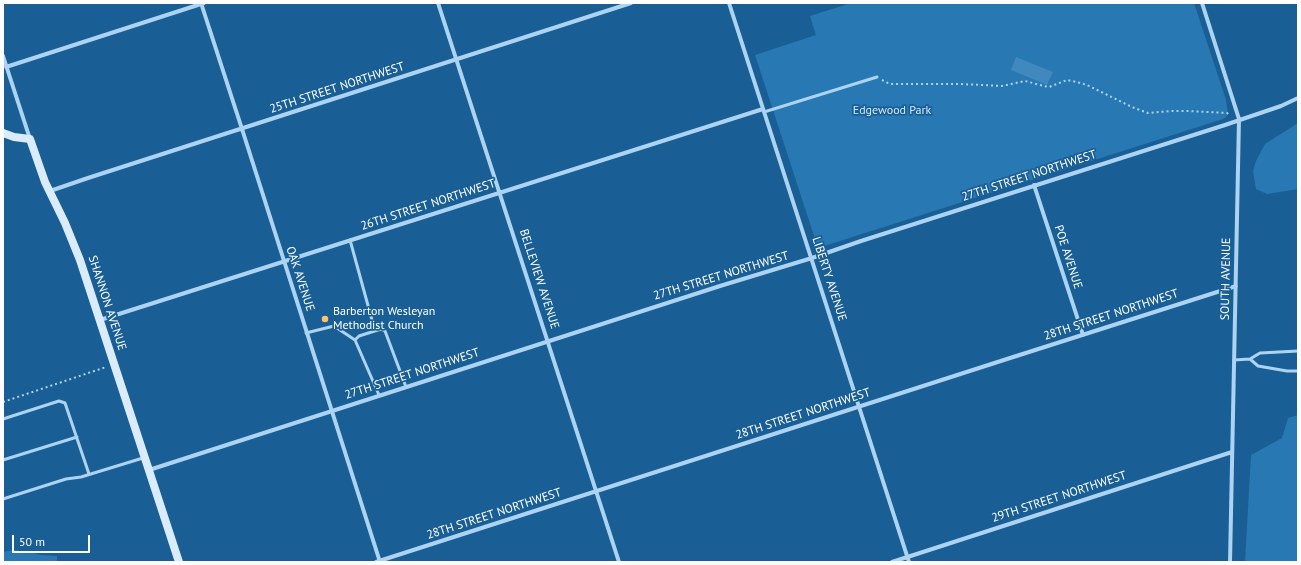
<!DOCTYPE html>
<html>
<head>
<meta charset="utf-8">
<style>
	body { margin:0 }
	#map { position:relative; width:1301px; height:565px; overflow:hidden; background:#195f96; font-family:"PT Sans",sans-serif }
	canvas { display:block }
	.frame { position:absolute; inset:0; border:4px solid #fff; pointer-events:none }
	.scale { position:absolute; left:12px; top:535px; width:78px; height:18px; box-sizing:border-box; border:2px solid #fff; border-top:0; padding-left:5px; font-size:12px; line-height:14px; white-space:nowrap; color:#fff; -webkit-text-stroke:3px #195f96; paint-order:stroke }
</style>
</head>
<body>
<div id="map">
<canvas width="1301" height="565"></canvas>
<div class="frame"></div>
<div class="scale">50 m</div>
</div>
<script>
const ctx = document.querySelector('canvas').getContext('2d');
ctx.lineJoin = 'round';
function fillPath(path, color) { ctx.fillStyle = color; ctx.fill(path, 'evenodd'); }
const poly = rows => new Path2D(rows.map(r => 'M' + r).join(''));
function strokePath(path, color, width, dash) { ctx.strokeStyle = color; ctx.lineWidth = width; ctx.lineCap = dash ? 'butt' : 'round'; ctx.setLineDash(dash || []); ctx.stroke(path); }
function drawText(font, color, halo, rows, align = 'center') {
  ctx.font = font + ' "PT Sans",sans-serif'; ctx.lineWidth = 3.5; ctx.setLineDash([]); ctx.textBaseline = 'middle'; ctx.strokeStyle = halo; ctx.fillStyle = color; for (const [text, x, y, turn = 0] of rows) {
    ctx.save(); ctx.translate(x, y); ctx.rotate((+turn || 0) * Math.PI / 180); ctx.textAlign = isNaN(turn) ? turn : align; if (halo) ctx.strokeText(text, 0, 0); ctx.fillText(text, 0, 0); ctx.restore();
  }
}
fillPath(poly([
	[851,3,1194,3,1226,100,1228,114,1225,118,1220,120,818,248,755,55,816,35,810,16],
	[1298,123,1298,189,1267,194,1256,189,1253,171,1256,161,1265,144],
	[1298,415,1298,562,1245,562,1251,455,1282,438,1288,418],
	[13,550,29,552,41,555,57,556,57,562,3,562,3,552]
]), '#2878b3');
fillPath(poly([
	[1016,57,1053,72,1047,85,1011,70]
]), '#4188be');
strokePath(poly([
	[882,80,890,84,960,84,1002,86,1025,81,1044,86,1049,87,1067,80,1077,82,1087,85,1132,107,1148,113,1172,111,1189,111,1227,113,1230,115],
	[3,402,106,367]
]), '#acd3f1', 2, [2, 3]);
strokePath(poly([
	[764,112,877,77],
	[350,240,375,331],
	[306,333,334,326,355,340],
	[1250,359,1258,366,1287,371,1298,371],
	[1234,360,1250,359,1260,353,1298,351],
	[379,395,355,340,359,336,381,329,385,331,406,387],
	[3,419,59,401,65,403,89,474],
	[3,460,77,437],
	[3,499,66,479,81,477,143,458]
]), '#acd3f1', 3);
strokePath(poly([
	[201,3,242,129,380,562],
	[438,3,619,562],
	[729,3,909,562],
	[1202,3,1239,119,1230,562],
	[3,56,30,139],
	[6,67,204,3],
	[1034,185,1083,335],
	[50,191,88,178,631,3],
	[100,320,763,109],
	[149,470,720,286,812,258,861,241,1225,125,1281,106,1298,98],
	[376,562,1007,359,1236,286],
	[892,562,1232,452]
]), '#acd3f1', 4);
strokePath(poly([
	[3,133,14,137,30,139,45,182,65,223,80,260,179,562]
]), '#daecfb', 8);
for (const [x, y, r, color] of [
	[325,319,4,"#ffc26b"]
]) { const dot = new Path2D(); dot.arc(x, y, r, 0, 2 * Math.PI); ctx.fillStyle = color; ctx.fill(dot); strokePath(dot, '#195f96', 1.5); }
drawText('12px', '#fff', '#195f96', [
	["25TH STREET NORTHWEST",337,88,-18],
	["27TH STREET NORTHWEST",1029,176,-18],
	["26TH STREET NORTHWEST",428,205,-18],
	["POE AVENUE",1068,257,72],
	["27TH STREET NORTHWEST",721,276,-17],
	["OAK AVENUE",300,279,72],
	["BELLEVIEW AVENUE",539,279,72],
	["LIBERTY AVENUE",829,279,72],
	["SOUTH AVENUE",1226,279,-89],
	["SHANNON AVENUE",107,303,72],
	["28TH STREET NORTHWEST",1111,315,-18],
	["27TH STREET NORTHWEST",412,374,-18],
	["28TH STREET NORTHWEST",803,414,-18],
	["29TH STREET NORTHWEST",1059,497,-18],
	["28TH STREET NORTHWEST",494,514,-18]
]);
drawText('12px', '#d3eafc', '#195f96', [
	["Edgewood Park",892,111]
]);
drawText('12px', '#fff', '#195f96', [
	["Barberton Wesleyan",333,312],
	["Methodist Church",333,326]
], 'left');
</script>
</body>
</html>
